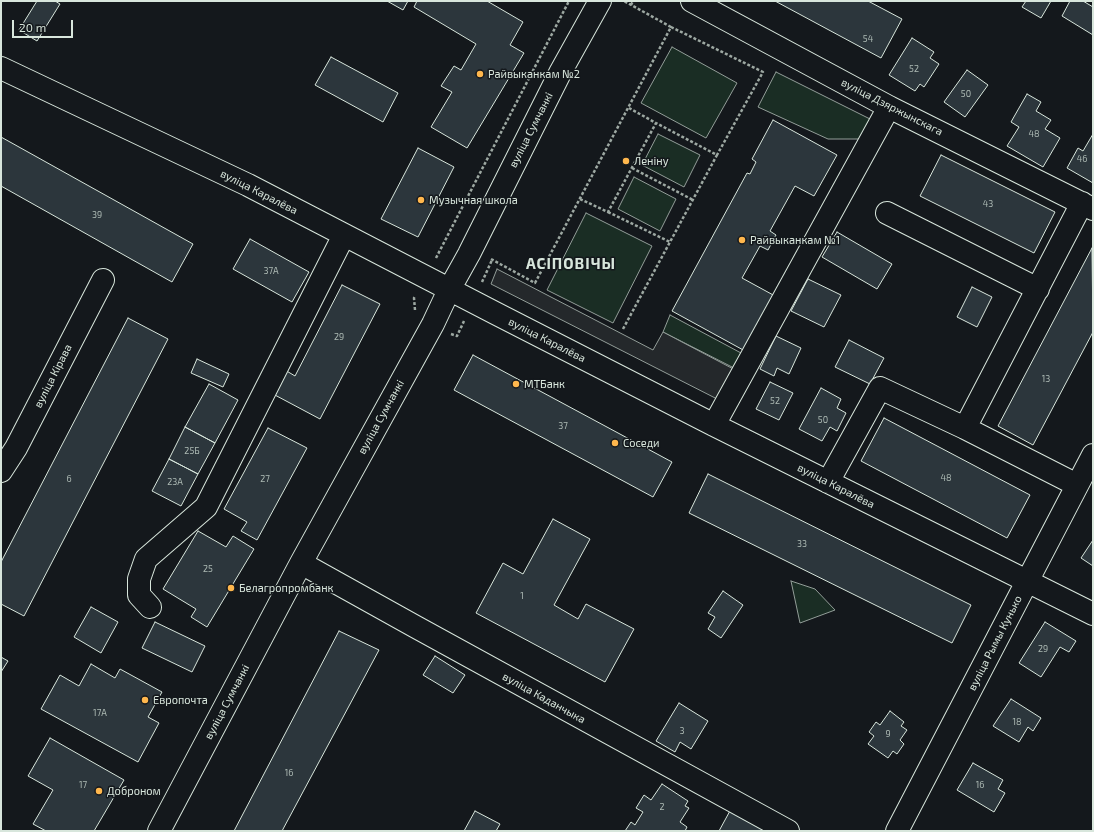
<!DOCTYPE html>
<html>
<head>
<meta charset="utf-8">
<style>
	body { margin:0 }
	#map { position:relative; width:1094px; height:832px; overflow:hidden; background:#14181c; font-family:"Exo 2",sans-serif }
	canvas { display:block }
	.frame { position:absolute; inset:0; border:2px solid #d8e6dc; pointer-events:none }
	.scale { position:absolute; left:12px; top:20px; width:61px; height:18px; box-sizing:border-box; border:2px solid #d8e6dc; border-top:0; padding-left:5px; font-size:12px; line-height:14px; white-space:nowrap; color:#d8e6dc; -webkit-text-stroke:3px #14181c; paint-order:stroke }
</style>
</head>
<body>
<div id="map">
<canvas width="1094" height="832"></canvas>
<div class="frame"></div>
<div class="scale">20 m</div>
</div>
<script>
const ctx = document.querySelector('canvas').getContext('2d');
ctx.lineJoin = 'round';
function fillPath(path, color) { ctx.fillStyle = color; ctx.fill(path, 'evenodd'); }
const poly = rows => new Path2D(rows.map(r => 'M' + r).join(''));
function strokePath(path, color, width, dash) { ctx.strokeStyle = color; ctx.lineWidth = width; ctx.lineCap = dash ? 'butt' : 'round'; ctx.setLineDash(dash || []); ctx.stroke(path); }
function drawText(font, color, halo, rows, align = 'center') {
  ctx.font = font + ' "Exo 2",sans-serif'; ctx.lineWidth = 3; ctx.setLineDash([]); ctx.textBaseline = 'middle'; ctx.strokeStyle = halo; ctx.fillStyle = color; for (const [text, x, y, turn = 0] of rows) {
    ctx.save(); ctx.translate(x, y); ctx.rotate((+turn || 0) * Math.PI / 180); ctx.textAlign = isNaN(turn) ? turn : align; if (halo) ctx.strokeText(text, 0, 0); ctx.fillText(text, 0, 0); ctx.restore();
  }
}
const green = poly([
	[672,47,737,83,706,138,641,103,672,47],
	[776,72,870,119,861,139,828,139,758,107,776,72],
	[658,134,700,155,684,187,642,165,658,134],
	[634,177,676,199,660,231,618,209,634,177],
	[586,213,652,246,613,323,547,290,586,213],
	[670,315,741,353,734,368,663,332,670,315],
	[791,581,815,589,835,610,800,623,791,581]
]);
fillPath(green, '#1a2d24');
strokePath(green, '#939e99', 1);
const parking = poly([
	[497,269,653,350,663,332,741,373,725,403,491,284,497,269]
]);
fillPath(parking, '#24282b');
strokePath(parking, '#939e99', 1);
const building = poly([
	[37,1,55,1,60,4,37,41,19,30,37,1],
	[387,1,408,1,403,10,387,1],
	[417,1,487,1,523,22,510,45,524,53,467,148,431,127,452,92,441,86,454,66,461,70,476,44,414,7,417,1],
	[775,1,868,1,902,19,881,58,775,1],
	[1026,1,1051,1,1041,18,1022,7,1026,1],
	[1070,1,1083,1,1093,7,1093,35,1062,16,1070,1],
	[912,38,934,52,930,58,939,64,924,87,920,84,915,91,889,75,912,38],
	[331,57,398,93,383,122,315,85,331,57],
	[967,70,988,85,965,117,944,102,967,70],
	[1027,94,1041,102,1036,111,1051,120,1045,129,1060,138,1043,167,1007,146,1019,127,1011,122,1027,94],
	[773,120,837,155,814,196,795,186,770,231,776,235,768,250,760,246,742,278,775,296,745,351,672,311,747,173,750,174,756,162,752,159,773,120],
	[1093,134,1093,183,1067,168,1078,148,1083,151,1093,134],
	[1,137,193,244,172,282,1,186,1,137],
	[418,148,454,167,418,237,381,219,418,148],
	[941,155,1055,212,1034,253,920,196,941,155],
	[837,232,892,264,877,289,822,257,837,232],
	[250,239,309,272,292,302,233,269,250,239],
	[1092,248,1093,332,1033,445,998,426,1092,248],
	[808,279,841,295,824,327,791,311,808,279],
	[342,285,380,304,320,419,273,394,285,370,295,376,342,285],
	[972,287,992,297,977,327,957,317,972,287],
	[128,318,168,339,24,616,1,604,1,562,128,318],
	[776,336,801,348,789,374,777,368,774,376,760,369,776,336],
	[849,340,884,358,870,384,835,367,849,340],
	[473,355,672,462,653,497,454,390,473,355],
	[197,359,229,374,223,387,191,373,197,359],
	[770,382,793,393,779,420,756,409,770,382],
	[209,384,238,400,215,443,185,427,209,384],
	[821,388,841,399,837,408,846,413,837,431,830,427,822,441,799,429,821,388],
	[884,418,1030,495,1007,538,861,461,884,418],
	[185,427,215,443,198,474,169,459,185,427],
	[268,428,307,448,257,540,241,531,247,522,224,509,268,428],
	[169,459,198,474,181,506,152,491,169,459],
	[708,474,971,605,952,643,689,513,708,474],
	[553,519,590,539,554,605,578,619,586,604,634,629,605,682,476,613,503,563,523,574,553,519],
	[198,531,226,547,233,536,254,549,207,627,191,617,196,609,163,589,198,531],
	[1093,540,1093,566,1081,558,1093,540],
	[723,591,743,605,721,638,708,629,715,617,708,613,723,591],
	[91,607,118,622,101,653,74,637,91,607],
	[155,622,205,646,192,672,142,648,155,622],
	[1045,622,1076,641,1069,652,1060,647,1041,677,1019,663,1045,622],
	[339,631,379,650,282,831,234,831,339,631],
	[435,656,465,675,453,693,423,675,435,656],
	[1,657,8,661,1,672,1,657],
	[91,664,115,678,120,669,162,692,148,717,159,723,138,762,41,709,60,675,79,686,91,664],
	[1011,699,1041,718,1033,731,1028,727,1019,742,993,726,1011,699],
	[679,703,708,721,691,749,680,742,675,752,656,741,679,703],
	[890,711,904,722,901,726,907,730,900,740,904,744,897,754,893,751,888,758,868,744,874,736,869,732,876,722,880,725,890,711],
	[50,738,124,780,94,831,46,831,33,824,53,790,28,776,50,738],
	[973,763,1003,780,998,789,1005,793,994,812,957,790,973,763],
	[662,784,688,801,685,806,689,808,680,822,687,827,685,831,625,831,631,822,635,825,643,812,636,808,644,795,651,800,662,784],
	[731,809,769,831,719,831,731,809],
	[475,811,500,824,496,831,464,831,475,811]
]);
fillPath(building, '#2c363c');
strokePath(building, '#d8e6dc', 1);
const minor = poly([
	[692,1,889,107,1093,209],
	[1,68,248,185,495,313,714,425,1093,614],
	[887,213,1038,289],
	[714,425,889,107],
	[1,471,16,448,103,280],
	[828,482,880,388,965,428],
	[1077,485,965,428,1082,203],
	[301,563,416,627,788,831],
	[150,607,139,595,139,579,146,559,206,507,344,235],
	[159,831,301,563,433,324,449,290,469,254,561,71,600,1],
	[897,831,1093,455]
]);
strokePath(minor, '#d8e6dc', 24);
strokePath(poly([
	[631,5,633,1],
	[671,27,763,72,717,155],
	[632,168,693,200],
	[580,199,608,212,656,123,629,108],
	[608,212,670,242,717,155,656,123],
	[436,258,569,1],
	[491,259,535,283,671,27,624,1],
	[482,282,492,260],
	[415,310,414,298,415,296],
	[623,329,670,242],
	[451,334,457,336,464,321]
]), '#9da8a2', 2.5, [3, 2]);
strokePath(minor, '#14181c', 22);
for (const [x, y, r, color] of [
	[480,74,4,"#ffb74d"],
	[626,161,4,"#ffb74d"],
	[421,200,4,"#ffb74d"],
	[742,240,4,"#ffb74d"],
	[516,384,4,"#ffb74d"],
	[615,443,4,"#ffb74d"],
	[231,588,4,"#ffb74d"],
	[145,700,4,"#ffb74d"],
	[99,791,4,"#ffb74d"]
]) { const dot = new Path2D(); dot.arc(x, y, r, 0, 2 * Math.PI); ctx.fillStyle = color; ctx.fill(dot); strokePath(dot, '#14181c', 1.5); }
drawText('9px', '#adbab4', null, [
	["54",868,39],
	["52",914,69],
	["50",966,94],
	["48",1034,134],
	["46",1082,159],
	["43",988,204],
	["39",97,215],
	["37А",271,271],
	["29",339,337],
	["13",1046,379],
	["52",775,401],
	["50",823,420],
	["37",563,426],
	["25Б",192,451],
	["48",946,478],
	["6",69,479],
	["27",265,479],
	["23А",175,482],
	["33",802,544],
	["25",208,569],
	["1",522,596],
	["29",1043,649],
	["17А",100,713],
	["18",1017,722],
	["3",682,731],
	["9",888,734],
	["16",289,773],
	["17",83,785],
	["16",980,785],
	["2",662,807]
]);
drawText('11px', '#d8e6dc', '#14181c', [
	["Райвыканкам №2",488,74],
	["Леніну",634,161],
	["Музычная школа",429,200],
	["Райвыканкам №1",750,240],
	["МТБанк",524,384],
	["Соседи",623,443],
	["Белагропромбанк",239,588],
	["Европочта",153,700],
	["Доброном",107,791]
], 'left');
drawText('11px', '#d8e6dc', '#14181c', [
	["вуліца Дзяржынскага",892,107,27],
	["вуліца Сумчанкі",531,130,-63],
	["вуліца Каралёва",259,192,27],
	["вуліца Каралёва",547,340,27],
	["вуліца Кірава",53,376,-63],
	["вуліца Сумчанкі",381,417,-61],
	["вуліца Каралёва",836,486,27],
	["вуліца Рымы Кунько",995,643,-63],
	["вуліца Каданчыка",544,698,29],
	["вуліца Сумчанкі",227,702,-62]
]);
ctx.letterSpacing = '1px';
drawText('bold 15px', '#d8e6dc', '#14181c', [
	["АСІПОВІЧЫ",571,264]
]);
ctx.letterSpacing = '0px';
</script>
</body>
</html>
